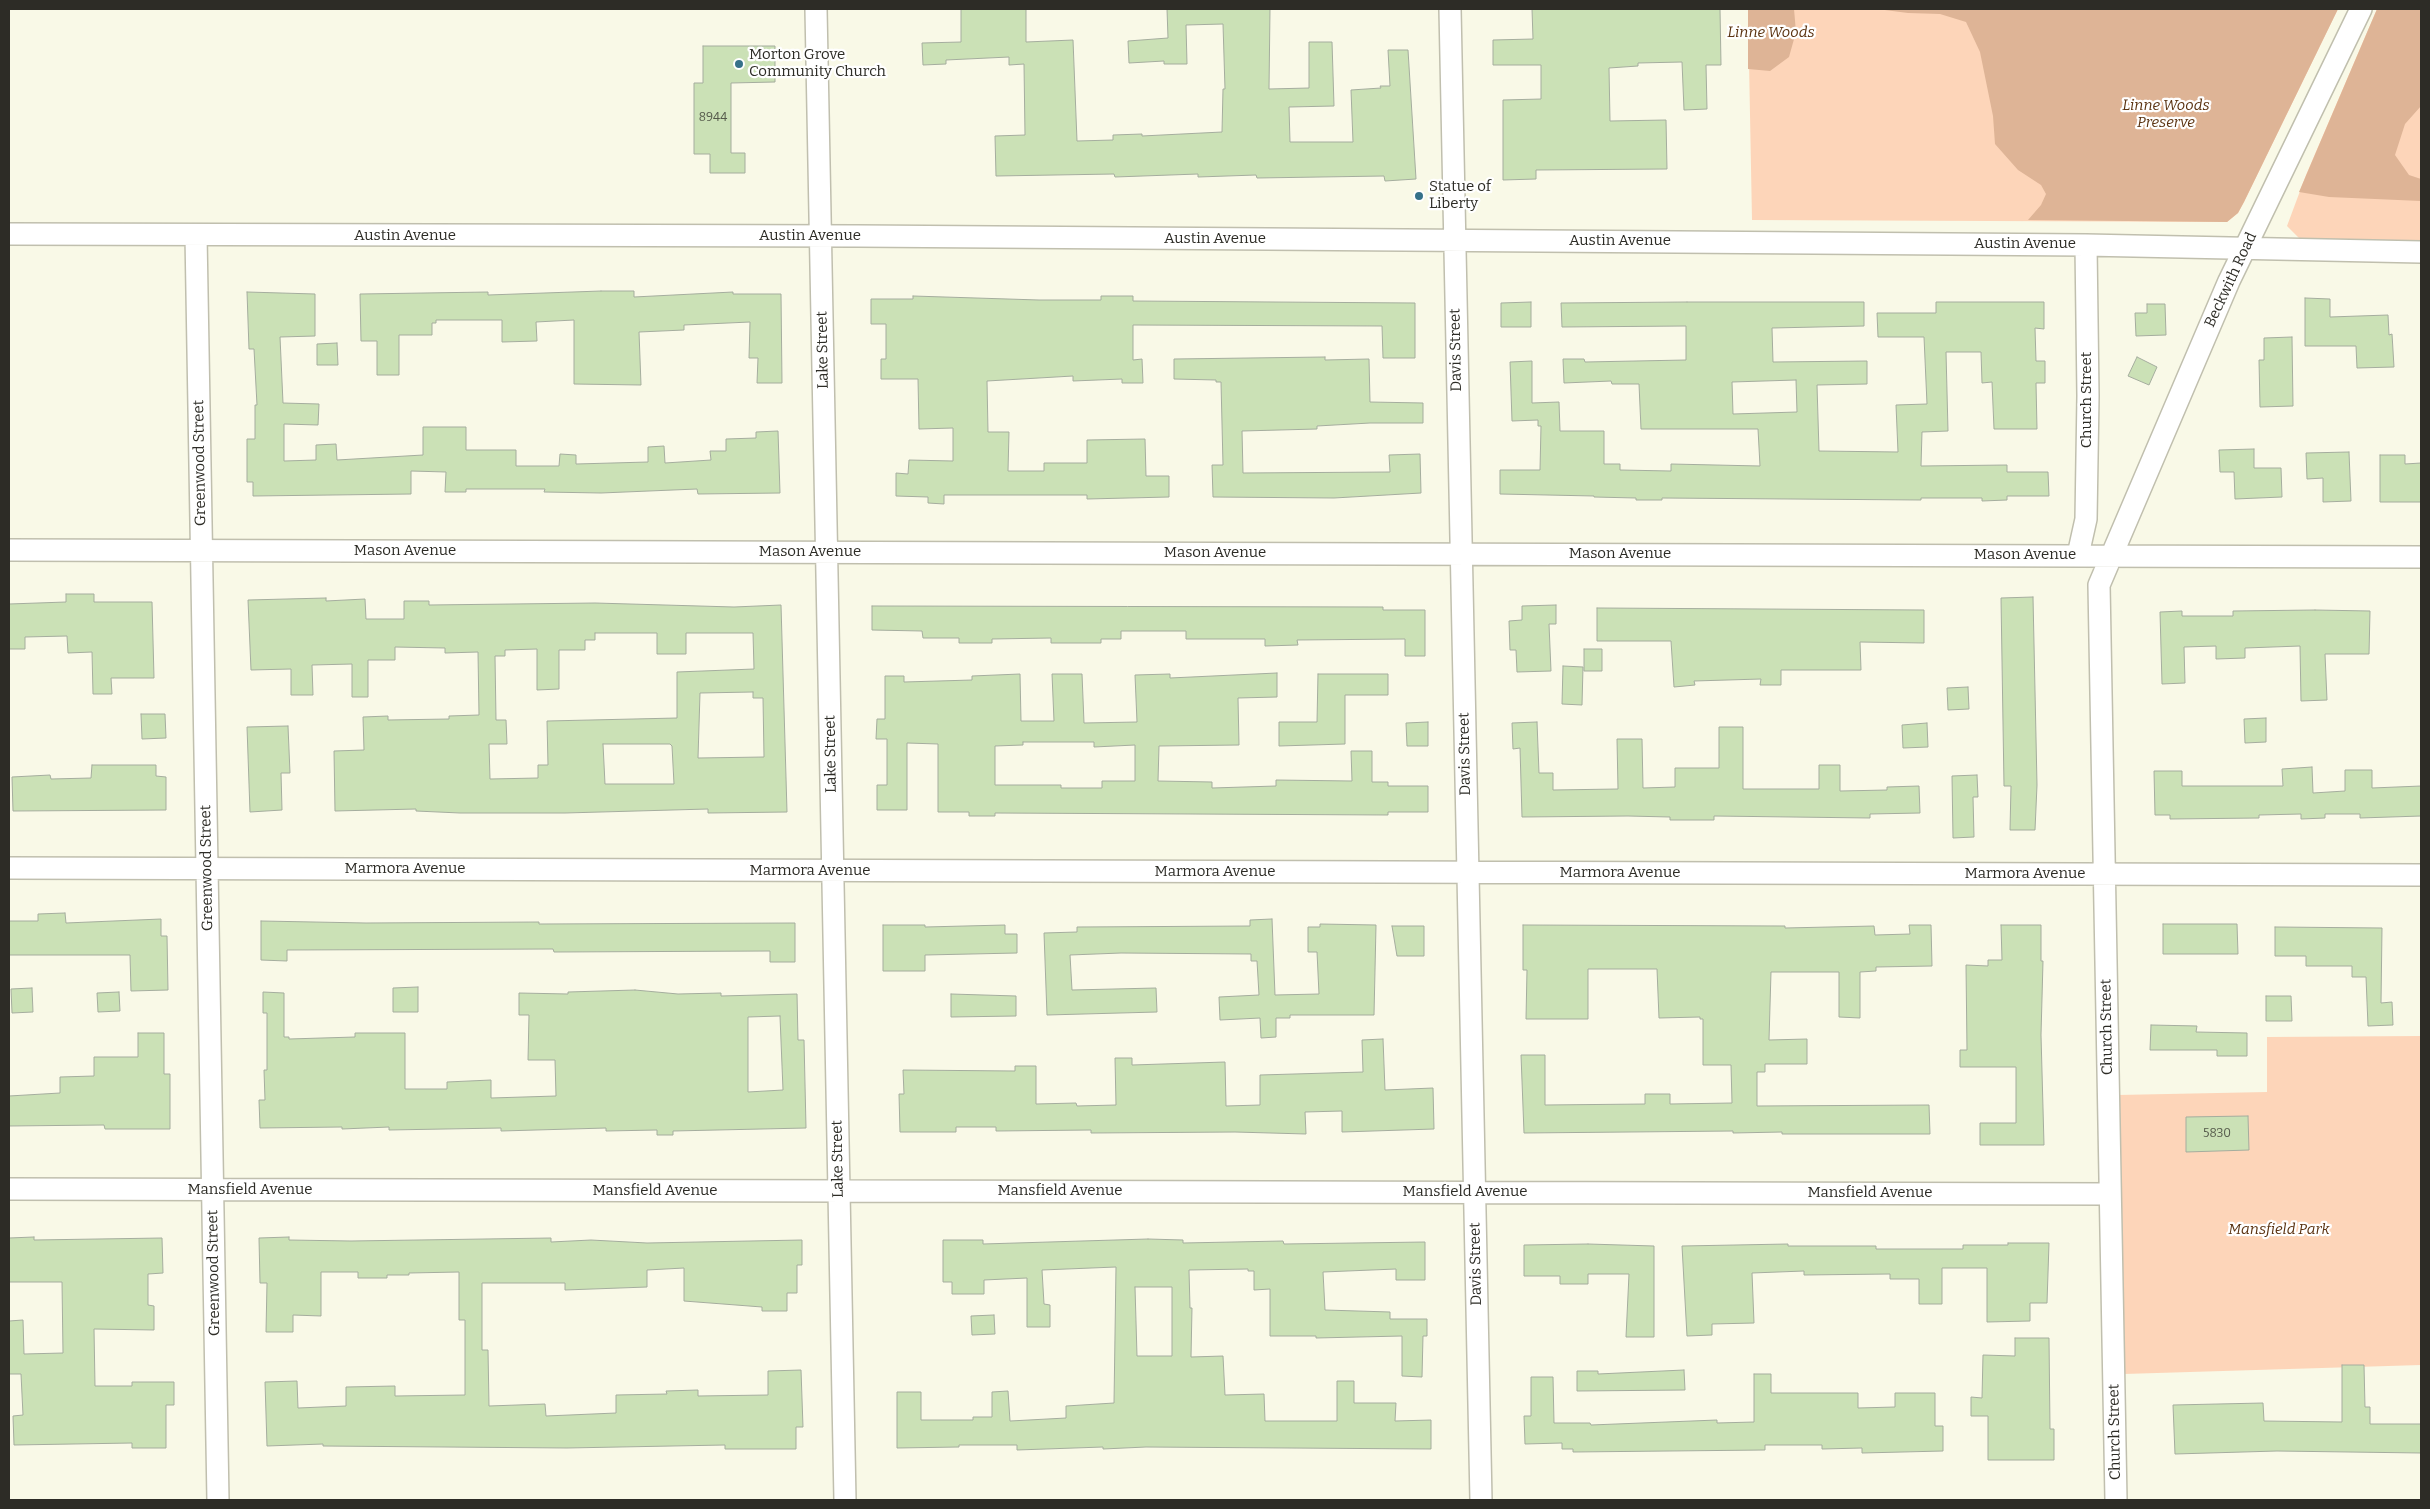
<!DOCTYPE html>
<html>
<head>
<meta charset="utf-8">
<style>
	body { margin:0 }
	#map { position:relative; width:2430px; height:1509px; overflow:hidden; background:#f9f9e7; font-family:Bitter,serif }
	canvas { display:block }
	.frame { position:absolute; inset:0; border:10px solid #2d2c26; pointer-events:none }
</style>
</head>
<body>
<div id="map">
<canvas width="2430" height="1509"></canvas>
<div class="frame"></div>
</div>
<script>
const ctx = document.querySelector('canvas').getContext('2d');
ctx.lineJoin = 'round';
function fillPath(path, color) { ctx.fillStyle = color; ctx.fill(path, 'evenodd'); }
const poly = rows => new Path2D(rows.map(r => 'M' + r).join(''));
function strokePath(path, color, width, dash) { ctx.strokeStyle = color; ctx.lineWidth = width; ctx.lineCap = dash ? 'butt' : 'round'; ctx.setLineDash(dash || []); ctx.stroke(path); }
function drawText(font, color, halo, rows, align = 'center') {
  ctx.font = font + ' Bitter,serif'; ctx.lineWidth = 4.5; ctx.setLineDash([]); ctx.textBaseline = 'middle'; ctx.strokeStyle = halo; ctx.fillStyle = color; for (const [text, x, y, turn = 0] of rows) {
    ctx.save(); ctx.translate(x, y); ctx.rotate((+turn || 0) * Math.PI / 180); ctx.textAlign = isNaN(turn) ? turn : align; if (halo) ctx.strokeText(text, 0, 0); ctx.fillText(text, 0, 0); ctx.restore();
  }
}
fillPath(poly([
	[1748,9,2338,9,2244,202,2238,213,2227,222,1752,220],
	[2377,9,2421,9,2421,243,2302,241,2287,226,2306,175],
	[2421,1036,2421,1365,2124,1374,2118,1095,2267,1092,2267,1037]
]), '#fdd5b9');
fillPath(poly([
	[1748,9,1794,9,1796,32,1789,57,1770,71,1748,69],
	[1877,9,2338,9,2244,202,2238,213,2227,222,2028,220,2041,205,2046,194,2041,185,2018,170,1995,144,1993,116,1980,52,1966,22,1940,14,1908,13],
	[2377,9,2421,9,2421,106,2405,124,2395,155,2409,175,2421,179,2421,201,2329,197,2299,192]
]), '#deb496');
const building = poly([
	[961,9,1026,9,1026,42,1073,40,1077,141,1113,140,1113,135,1142,134,1142,136,1222,132,1223,89,1225,89,1223,24,1186,25,1187,64,1164,64,1164,61,1129,63,1128,41,1168,38,1167,9,1270,9,1269,89,1309,88,1309,42,1332,42,1334,106,1289,107,1290,142,1353,142,1351,90,1381,88,1380,86,1390,86,1388,50,1408,50,1416,179,1385,181,1384,176,1257,178,1256,175,1198,177,1198,174,1115,177,1114,174,996,176,995,136,1025,135,1024,64,1009,65,1009,57,946,60,946,64,923,65,922,43,961,42,961,9],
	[1532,9,1720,9,1721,65,1706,65,1707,109,1684,110,1682,62,1638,63,1638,66,1609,68,1610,121,1666,120,1667,169,1536,170,1536,179,1503,180,1503,100,1541,99,1541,65,1493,65,1493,40,1533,39,1532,9],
	[703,46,775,46,775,82,731,83,731,153,745,153,745,173,710,173,710,154,694,154,694,83,703,83,703,46],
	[601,291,634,291,634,297,733,292,733,294,781,294,782,383,757,383,758,358,749,358,750,322,684,325,684,330,639,332,641,385,574,384,574,320,536,322,537,341,502,342,502,320,436,320,436,323,432,323,432,335,399,335,399,375,377,375,377,341,361,341,360,294,488,292,488,295,601,291],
	[247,292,315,294,315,336,280,337,283,403,319,404,318,425,284,424,284,461,316,460,316,445,336,444,337,460,423,455,423,427,466,427,466,450,516,450,516,466,559,466,560,454,576,455,576,464,648,462,648,447,664,446,665,463,711,460,710,451,726,451,726,439,756,438,756,432,778,431,780,493,698,494,697,489,601,493,544,492,545,489,466,489,466,492,445,492,446,472,411,471,411,494,253,496,253,482,247,482,247,439,255,439,255,405,257,405,254,349,249,349,247,292],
	[913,296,1039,300,1101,300,1101,296,1133,296,1133,301,1415,303,1415,358,1383,358,1382,326,1133,325,1133,360,1142,359,1143,383,1122,383,1122,379,1073,381,1073,376,987,381,988,432,1009,432,1008,471,1044,471,1044,463,1087,463,1087,440,1145,439,1146,476,1169,476,1169,497,1087,499,1087,495,944,495,944,504,928,503,928,497,896,496,896,473,908,474,909,460,953,461,953,428,919,429,918,379,881,379,881,359,886,359,886,324,871,324,871,299,913,299,913,296],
	[2305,298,2330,299,2330,317,2388,315,2389,335,2392,334,2394,367,2357,368,2356,346,2305,346,2305,298],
	[1531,302,1531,327,1501,327,1501,303,1531,302],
	[1687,302,1864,302,1864,326,1772,328,1773,362,1867,361,1867,384,1817,385,1819,451,1898,452,1896,405,1927,404,1924,337,1878,337,1877,313,1936,313,1936,302,2044,302,2044,329,2035,328,2036,361,2045,361,2045,383,2036,383,2037,429,1994,429,1992,382,1982,383,1981,352,1946,352,1948,431,1922,432,1921,466,2007,465,2007,472,2048,472,2049,496,2007,496,2007,500,1982,501,1982,498,1921,498,1921,500,1662,498,1662,500,1636,500,1636,498,1594,497,1594,496,1500,494,1500,470,1540,470,1541,426,1538,426,1538,420,1512,421,1510,362,1532,361,1532,403,1559,402,1560,431,1604,431,1604,464,1620,464,1620,470,1671,471,1671,464,1760,466,1758,429,1641,429,1639,384,1612,384,1611,381,1564,383,1563,359,1584,359,1585,362,1686,360,1686,326,1562,327,1561,303,1687,302],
	[1796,380,1797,412,1733,414,1732,382,1796,380],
	[2147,304,2165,304,2166,335,2136,336,2135,313,2147,313,2147,304],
	[2292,337,2293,406,2260,407,2259,360,2264,360,2264,338,2292,337],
	[337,343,338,365,317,365,317,344,337,343],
	[1325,357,1325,360,1369,359,1370,402,1423,403,1423,423,1370,423,1317,426,1317,429,1242,431,1243,473,1390,472,1389,455,1420,454,1421,493,1334,498,1213,497,1212,465,1223,465,1221,382,1216,382,1216,380,1174,379,1174,359,1325,357],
	[2137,357,2157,367,2149,385,2128,376,2137,357],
	[2254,449,2254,468,2281,468,2282,497,2235,499,2234,472,2220,472,2219,450,2254,449],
	[2349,452,2351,501,2323,502,2323,478,2307,479,2306,453,2349,452],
	[2380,455,2405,455,2405,464,2421,463,2421,502,2380,502,2380,455],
	[66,594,94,594,94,602,152,602,154,678,111,678,112,694,93,694,92,652,68,653,67,636,25,637,25,649,9,649,9,604,66,602,66,594],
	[2033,597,2037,785,2035,830,2010,830,2011,786,2004,786,2001,598,2033,597],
	[326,598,326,601,365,599,366,619,404,619,404,601,429,601,429,605,595,603,734,607,781,605,787,812,708,813,708,809,565,813,460,813,416,811,416,809,335,811,334,751,364,750,363,717,388,716,388,720,449,719,449,716,479,715,478,652,445,653,445,648,395,647,395,660,368,660,368,697,352,697,352,664,312,665,313,695,291,695,291,669,251,670,248,600,326,598],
	[595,633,657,633,657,654,686,654,686,633,753,633,754,669,677,672,677,718,547,721,548,765,538,765,538,778,490,779,489,744,507,744,506,720,496,720,495,656,505,656,505,650,537,649,537,690,559,689,559,650,585,650,585,640,595,640,595,633],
	[753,692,753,698,763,698,764,757,698,758,700,693,753,692],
	[603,744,670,744,672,746,674,784,605,784,603,744],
	[1556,605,1556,624,1549,624,1551,671,1517,672,1516,650,1510,650,1509,621,1522,620,1522,606,1556,605],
	[872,606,1383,607,1383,610,1425,610,1425,656,1405,656,1405,639,1297,640,1298,645,1265,646,1265,639,1186,639,1186,631,1121,631,1121,639,1101,639,1101,643,1051,643,1051,638,992,639,992,643,959,643,959,638,923,638,922,631,872,630,872,606],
	[1597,608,1924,610,1924,643,1860,642,1861,670,1781,670,1781,685,1760,685,1761,679,1694,681,1695,685,1674,687,1671,641,1597,641,1597,608],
	[2315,610,2370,611,2369,654,2325,654,2327,700,2301,701,2300,646,2245,648,2245,658,2216,659,2216,646,2184,647,2185,683,2162,684,2160,612,2182,611,2182,616,2233,616,2233,611,2315,610],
	[1584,649,1602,649,1602,671,1584,671,1584,649],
	[1563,666,1583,667,1582,705,1562,704,1563,666],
	[1277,673,1277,697,1238,698,1239,745,1159,746,1158,781,1212,782,1212,788,1276,786,1276,780,1352,781,1351,751,1372,751,1372,782,1388,782,1388,786,1428,786,1428,812,1388,812,1388,815,995,813,995,816,969,816,969,812,938,812,938,744,907,743,907,810,877,810,877,785,887,785,887,739,876,739,877,719,885,719,885,676,904,676,904,682,972,680,972,676,1020,674,1021,721,1054,721,1052,674,1082,674,1084,723,1137,722,1135,675,1170,674,1170,678,1277,673],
	[1023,742,1094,742,1094,747,1135,745,1135,781,1102,781,1102,788,1061,788,1061,785,995,785,995,746,1023,745,1023,742],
	[1318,674,1388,674,1388,695,1345,695,1345,744,1279,746,1279,722,1317,722,1318,674],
	[1968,687,1969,709,1948,710,1947,688,1968,687],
	[141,714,165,714,166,738,142,739,141,714],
	[2266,718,2266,742,2245,743,2244,719,2266,718],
	[1428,722,1428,746,1407,746,1406,723,1428,722],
	[1537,722,1539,773,1553,773,1553,790,1618,789,1617,739,1642,739,1643,788,1675,787,1675,768,1719,768,1719,727,1743,727,1743,789,1819,789,1819,765,1840,765,1840,791,1887,790,1887,787,1919,786,1920,813,1870,814,1870,818,1714,816,1714,820,1670,820,1670,817,1628,816,1522,817,1520,748,1513,749,1512,723,1537,722],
	[1927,723,1928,747,1903,748,1902,725,1927,723],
	[288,726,290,773,281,773,282,810,250,812,247,727,288,726],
	[92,765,156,765,156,776,166,777,166,810,13,811,12,777,50,775,51,779,91,778,92,765],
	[2312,767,2313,793,2345,791,2345,770,2372,770,2372,788,2421,786,2421,816,2360,818,2360,814,2325,814,2325,818,2301,819,2301,814,2259,815,2259,818,2170,819,2170,815,2155,815,2154,771,2182,771,2182,786,2283,786,2282,769,2312,767],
	[1977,775,1978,797,1973,797,1974,837,1953,838,1952,776,1977,775],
	[65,913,66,923,161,919,161,936,167,936,168,990,131,991,130,955,9,955,9,921,38,921,38,914,65,913],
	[1272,919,1275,995,1319,994,1317,952,1308,952,1308,927,1320,927,1320,924,1376,925,1374,1015,1290,1015,1290,1018,1276,1018,1276,1037,1261,1038,1260,1018,1220,1020,1219,997,1259,995,1257,961,1251,961,1251,954,1121,953,1070,955,1072,990,1156,988,1157,1012,1047,1015,1044,933,1077,932,1077,927,1250,926,1250,920,1272,919],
	[261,921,366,923,539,922,539,924,795,923,795,962,770,962,770,951,554,952,553,949,287,950,287,961,261,960,261,921],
	[2163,924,2237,924,2238,954,2163,954,2163,924],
	[883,925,925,925,925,927,1005,925,1005,934,1017,934,1017,953,925,955,925,971,883,971,883,925],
	[1523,925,1785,926,1785,928,1874,926,1875,935,1910,934,1909,925,1931,925,1932,966,1876,967,1876,971,1860,972,1860,1018,1839,1017,1839,972,1771,972,1769,1040,1807,1039,1807,1064,1765,1064,1765,1072,1757,1072,1757,1106,1929,1105,1930,1134,1782,1134,1782,1132,1733,1133,1733,1131,1524,1133,1521,1055,1545,1055,1545,1105,1645,1104,1645,1094,1670,1094,1670,1104,1732,1103,1731,1065,1703,1065,1703,1019,1700,1019,1700,1017,1659,1018,1657,969,1588,969,1588,1019,1526,1019,1527,970,1523,970,1523,925],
	[2001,925,2041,925,2041,961,2043,961,2041,1035,2044,1145,1980,1145,1980,1123,2016,1123,2016,1067,1960,1067,1960,1050,1967,1050,1966,965,1988,966,1988,960,2002,960,2001,925],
	[1392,926,1424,926,1424,956,1397,956,1392,926],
	[2275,927,2382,928,2381,1003,2392,1002,2393,1025,2368,1026,2366,977,2352,977,2352,966,2306,966,2306,956,2275,956,2275,927],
	[418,987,418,1012,393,1012,393,988,418,987],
	[32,988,33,1012,12,1013,11,989,32,988],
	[635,990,678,994,721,993,721,996,797,994,798,1040,804,1040,806,1128,673,1131,673,1135,657,1135,657,1130,606,1131,606,1128,501,1131,501,1128,389,1130,389,1127,342,1129,342,1127,260,1128,259,1100,265,1100,264,1070,267,1070,267,1013,263,1013,263,992,284,993,284,1037,289,1037,289,1039,355,1037,355,1033,405,1033,405,1089,447,1089,447,1082,491,1080,491,1098,556,1096,555,1060,528,1060,529,1015,519,1015,519,993,568,994,568,992,635,990],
	[780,1016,783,1090,748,1092,748,1017,780,1016],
	[119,992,120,1011,98,1012,97,993,119,992],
	[951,994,1016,996,1016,1016,951,1017,951,994],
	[2266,996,2291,996,2292,1021,2266,1021,2266,996],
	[2151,1025,2197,1026,2196,1032,2247,1033,2247,1056,2217,1056,2217,1050,2150,1050,2151,1025],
	[138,1033,164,1033,164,1074,170,1074,170,1129,105,1129,104,1125,9,1126,9,1096,60,1093,60,1077,94,1076,94,1057,138,1057,138,1033],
	[1383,1039,1385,1090,1433,1088,1434,1129,1342,1132,1342,1111,1305,1112,1306,1134,1235,1132,1091,1133,1091,1130,996,1131,996,1127,956,1127,956,1132,900,1132,899,1094,904,1094,903,1070,1015,1071,1015,1066,1036,1066,1036,1104,1076,1103,1077,1106,1116,1105,1115,1058,1132,1058,1132,1065,1225,1062,1226,1106,1260,1105,1260,1075,1363,1072,1362,1040,1383,1039],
	[2248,1116,2249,1150,2186,1152,2186,1117,2248,1116],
	[34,1237,34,1240,162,1238,163,1273,148,1274,148,1305,154,1306,154,1330,94,1329,95,1386,132,1386,132,1382,174,1382,174,1405,166,1405,166,1448,132,1448,132,1443,14,1445,13,1416,23,1415,21,1374,9,1374,9,1321,23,1320,24,1354,63,1353,62,1282,9,1282,9,1238,34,1237],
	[289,1237,289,1240,351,1241,551,1238,551,1242,591,1240,647,1243,802,1240,802,1265,797,1265,797,1293,787,1293,787,1311,762,1311,762,1307,684,1301,684,1268,647,1270,647,1287,565,1290,565,1283,482,1283,482,1350,488,1350,489,1406,545,1404,546,1416,616,1413,616,1395,667,1394,666,1391,698,1390,698,1396,768,1395,768,1371,801,1370,803,1427,796,1427,796,1449,725,1449,725,1445,567,1448,323,1446,323,1444,267,1446,265,1382,297,1381,298,1408,346,1406,346,1387,395,1386,395,1396,465,1395,465,1320,459,1320,459,1272,409,1273,409,1275,387,1275,387,1278,358,1278,358,1272,321,1272,321,1316,293,1315,293,1332,266,1332,267,1283,260,1283,259,1238,289,1237],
	[1148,1239,1183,1240,1183,1243,1283,1241,1284,1244,1425,1242,1425,1280,1396,1280,1396,1269,1323,1272,1325,1310,1390,1312,1390,1319,1427,1319,1427,1336,1423,1336,1422,1377,1402,1376,1402,1336,1316,1338,1316,1336,1270,1336,1270,1289,1254,1290,1254,1271,1248,1271,1248,1269,1189,1270,1190,1308,1192,1308,1191,1357,1223,1356,1225,1395,1264,1394,1265,1421,1337,1421,1337,1381,1354,1381,1354,1403,1396,1403,1395,1421,1431,1420,1431,1449,1146,1447,1103,1449,1103,1447,1017,1450,1017,1445,959,1445,959,1447,897,1448,897,1392,921,1392,921,1420,973,1420,973,1417,992,1417,992,1392,1008,1391,1010,1421,1066,1418,1066,1406,1114,1403,1116,1267,1042,1270,1044,1304,1050,1305,1050,1327,1027,1327,1027,1278,984,1280,984,1294,952,1294,952,1282,943,1282,943,1240,983,1240,983,1244,1148,1239],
	[1135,1287,1172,1287,1172,1356,1137,1356,1135,1287],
	[2008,1243,2049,1243,2047,1303,2030,1303,2030,1321,1987,1322,1987,1268,1942,1268,1942,1304,1919,1304,1919,1279,1890,1279,1890,1274,1804,1275,1804,1271,1752,1273,1754,1323,1712,1324,1712,1335,1687,1336,1682,1246,1788,1244,1788,1246,1876,1246,1876,1249,1963,1249,1963,1245,2008,1245,2008,1243],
	[1588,1244,1654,1246,1654,1337,1626,1337,1629,1274,1588,1274,1588,1284,1560,1284,1560,1276,1524,1276,1524,1245,1588,1244],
	[994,1315,995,1334,972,1335,971,1316,994,1315],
	[2015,1338,2049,1338,2050,1429,2054,1429,2054,1460,1988,1460,1988,1416,1971,1416,1971,1397,1982,1398,1983,1355,2015,1356,2015,1338],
	[2342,1365,2364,1365,2365,1407,2370,1407,2370,1424,2421,1424,2421,1453,2277,1451,2175,1454,2173,1405,2263,1403,2264,1421,2342,1422,2342,1365],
	[1684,1370,1685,1390,1577,1391,1577,1371,1598,1371,1598,1374,1684,1370],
	[1754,1374,1771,1374,1771,1393,1858,1393,1858,1408,1895,1407,1895,1393,1935,1393,1935,1426,1943,1426,1943,1451,1862,1453,1862,1448,1822,1449,1822,1445,1765,1445,1765,1450,1573,1452,1573,1449,1562,1449,1562,1443,1525,1444,1524,1416,1531,1416,1531,1377,1553,1377,1554,1423,1590,1423,1591,1425,1717,1420,1717,1423,1754,1422,1754,1374]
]);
fillPath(building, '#cbe1b6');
strokePath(building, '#a5ad9e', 1);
const minor = poly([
	[816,9,845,1500],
	[1450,9,1481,1500],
	[9,234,858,236,2086,245,2421,252],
	[196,235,218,1500],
	[9,550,2421,557],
	[2078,555,2086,519,2088,396,2086,245],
	[9,868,2421,875],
	[9,1189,2110,1194],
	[2116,1500,2099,585,2229,281,2361,9]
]);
strokePath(minor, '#c0bfae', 24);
strokePath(minor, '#fff', 21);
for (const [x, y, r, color] of [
	[739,64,5,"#367189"],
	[1419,196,5,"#367189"]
]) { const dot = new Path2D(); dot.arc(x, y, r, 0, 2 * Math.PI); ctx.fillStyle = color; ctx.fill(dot); strokePath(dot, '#fff', 2); }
drawText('12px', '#54594a', null, [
	["8944",713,118],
	["5830",2217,1134]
]);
drawText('italic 15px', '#5b3311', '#fff', [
	["Linne Woods",1771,33],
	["Linne Woods",2166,106],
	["Preserve",2166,123],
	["Mansfield Park",2279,1230]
]);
drawText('15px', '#2d2c26', '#fff', [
	["Morton Grove",749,55],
	["Community Church",749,72],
	["Statue of",1429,187],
	["Liberty",1429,204]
], 'left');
drawText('15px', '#2d2c26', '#fff', [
	["Austin Avenue",405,236],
	["Austin Avenue",810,236],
	["Austin Avenue",1215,239],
	["Austin Avenue",1620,241],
	["Austin Avenue",2025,244],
	["Beckwith Road",2231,280,-65],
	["Lake Street",823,350,-91],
	["Davis Street",1456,350,-91],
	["Church Street",2087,400,-90],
	["Greenwood Street",200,463,-91],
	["Mason Avenue",405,551],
	["Mason Avenue",810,552],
	["Mason Avenue",1215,553],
	["Mason Avenue",1620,554],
	["Mason Avenue",2025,555],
	["Lake Street",831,754,-91],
	["Davis Street",1465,754,-91],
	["Greenwood Street",207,868,-91],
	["Marmora Avenue",405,869],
	["Marmora Avenue",810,871],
	["Marmora Avenue",1215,872],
	["Marmora Avenue",1620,873],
	["Marmora Avenue",2025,874],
	["Church Street",2107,1027,-91],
	["Lake Street",838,1159,-91],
	["Mansfield Avenue",250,1190],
	["Mansfield Avenue",655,1191],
	["Mansfield Avenue",1060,1191],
	["Mansfield Avenue",1465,1192],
	["Mansfield Avenue",1870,1193],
	["Davis Street",1476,1264,-91],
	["Greenwood Street",214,1273,-91],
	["Church Street",2115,1432,-91]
]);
</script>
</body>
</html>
